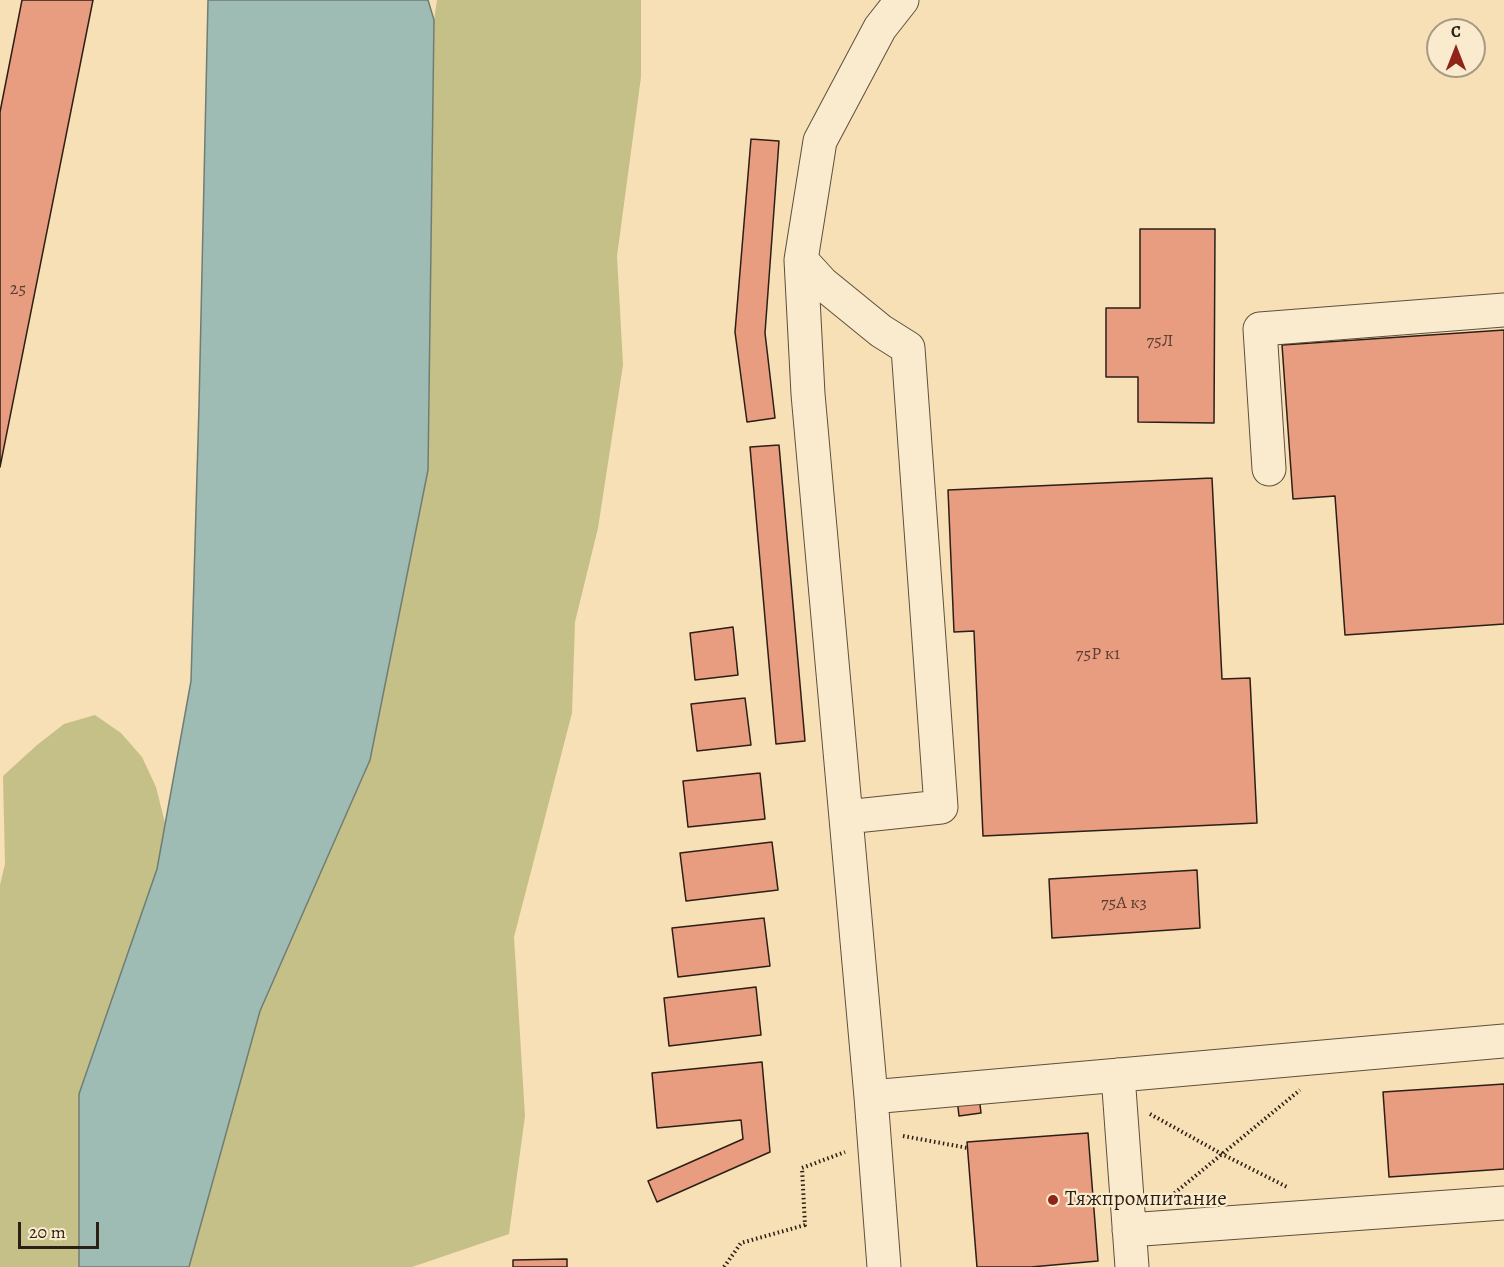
<!DOCTYPE html>
<html>
<head>
<meta charset="utf-8">
<style>
	body { margin:0 }
	#map { position:relative; width:1504px; height:1267px; overflow:hidden; background:#f7e0b5; font-family:Alegreya,serif }
	canvas { display:block }
	.north { position:absolute; left:1426px; top:18px; width:60px; height:60px; box-sizing:border-box; background:#faebcf; border:2px solid #a79985; border-radius:50%; rotate:0deg; font-size:16px; font-weight:700; line-height:24px; text-align:center; color:#2b1f16 }
	.north::after { content:''; display:block; margin:auto; width:21px; height:27px; background:#8f2418; clip-path:polygon(50% 0,100% 100%,50% 72%,0 100%) }
	.scale { position:absolute; left:18px; top:1222px; width:81px; height:27px; box-sizing:border-box; border:3px solid #2b1f16; border-top:0; padding-left:8px; font-size:18px; line-height:21px; white-space:nowrap; color:#2b1f16; -webkit-text-stroke:4px #faebcf; paint-order:stroke }
</style>
</head>
<body>
<div id="map">
<canvas width="1504" height="1267"></canvas>
<div class="north">С</div>
<div class="scale">20 m</div>
</div>
<script>
const ctx = document.querySelector('canvas').getContext('2d');
ctx.lineJoin = 'round';
function fillPath(path, color) { ctx.fillStyle = color; ctx.fill(path, 'evenodd'); }
const poly = rows => new Path2D(rows.map(r => 'M' + r).join(''));
function strokePath(path, color, width, dash) { ctx.strokeStyle = color; ctx.lineWidth = width; ctx.lineCap = dash ? 'butt' : 'round'; ctx.setLineDash(dash || []); ctx.stroke(path); }
function drawText(font, color, halo, rows, align = 'center') {
  ctx.font = font + ' Alegreya,serif'; ctx.lineWidth = 4.5; ctx.setLineDash([]); ctx.textBaseline = 'middle'; ctx.strokeStyle = halo; ctx.fillStyle = color; for (const [text, x, y, turn = 0] of rows) {
    ctx.save(); ctx.translate(x, y); ctx.rotate((+turn || 0) * Math.PI / 180); ctx.textAlign = isNaN(turn) ? turn : align; if (halo) ctx.strokeText(text, 0, 0); ctx.fillText(text, 0, 0); ctx.restore();
  }
}
fillPath(poly([
	[437,0,641,0,641,77,617,256,623,365,598,528,575,622,572,713,514,937,525,1116,509,1234,412,1267,189,1267,260,1011,370,760,428,470,434,20],
	[95,715,121,733,142,757,156,787,165,823,157,869,79,1094,79,1267,0,1267,0,885,5,864,3,776,37,745,64,724]
]), '#c4c088');
const water = poly([
	[208,0,428,0,434,20,428,470,370,760,260,1011,189,1267,79,1267,79,1094,157,869,191,681,199,406,208,0]
]);
fillPath(water, '#9ebcb3');
strokePath(water, '#707d74', 1.5);
const building = poly([
	[22,0,93,0,0,467,0,112,22,0],
	[751,139,779,141,765,333,775,418,747,422,735,332,751,139],
	[1140,229,1215,229,1214,423,1138,422,1138,377,1106,377,1106,308,1140,308,1140,229],
	[1504,330,1504,624,1345,635,1335,496,1293,499,1282,345,1504,330],
	[779,445,805,741,776,744,750,447,779,445],
	[1212,478,1222,679,1250,678,1257,823,983,836,974,631,954,632,948,490,1212,478],
	[733,627,738,675,695,680,690,633,733,627],
	[745,698,751,745,697,751,691,704,745,698],
	[760,773,765,819,688,827,683,781,760,773],
	[772,842,778,890,686,901,680,853,772,842],
	[1197,870,1200,928,1052,938,1049,879,1197,870],
	[764,918,770,966,678,977,672,928,764,918],
	[756,987,761,1035,669,1046,664,998,756,987],
	[762,1062,770,1152,657,1202,648,1181,743,1139,741,1120,657,1128,652,1073,762,1062],
	[1504,1084,1504,1169,1389,1177,1383,1092,1504,1084],
	[979,1096,981,1113,959,1116,957,1099,979,1096],
	[1088,1133,1098,1261,1031,1267,977,1267,967,1142,1088,1133],
	[567,1259,567,1267,513,1267,513,1260,567,1259]
]);
fillPath(building, '#e89c80');
strokePath(building, '#2b1f16', 1.5);
const minor = poly([
	[801,260,822,283,881,331,908,348,941,807,846,817],
	[1269,469,1260,329,1504,310],
	[1118,1075,1132,1267],
	[871,1097,1504,1041],
	[1129,1230,1504,1203],
	[884,1267,871,1097,808,394,801,260,820,141,880,28,902,0]
]);
strokePath(minor, '#5e4f3e', 35);
strokePath(poly([
	[1150,1114,1222,1154,1289,1188],
	[903,1136,968,1148],
	[1171,1196,1300,1090],
	[724,1267,741,1243,805,1225,802,1168,845,1152]
]), '#2b1f16', 4, [1.5, 3]);
strokePath(minor, '#faebcf', 33);
for (const [x, y, r, color] of [
	[1053,1200,6,"#8f2418"]
]) { const dot = new Path2D(); dot.arc(x, y, r, 0, 2 * Math.PI); ctx.fillStyle = color; ctx.fill(dot); strokePath(dot, '#faebcf', 2); }
drawText('18px', '#5a3e30', null, [
	["25",18,290],
	["75Л",1160,342],
	["75Р к1",1098,655],
	["75А к3",1124,904]
]);
drawText('21px', '#2b1f16', '#faebcf', [
	["Тяжпромпитание",1065,1200]
], 'left');
</script>
</body>
</html>
